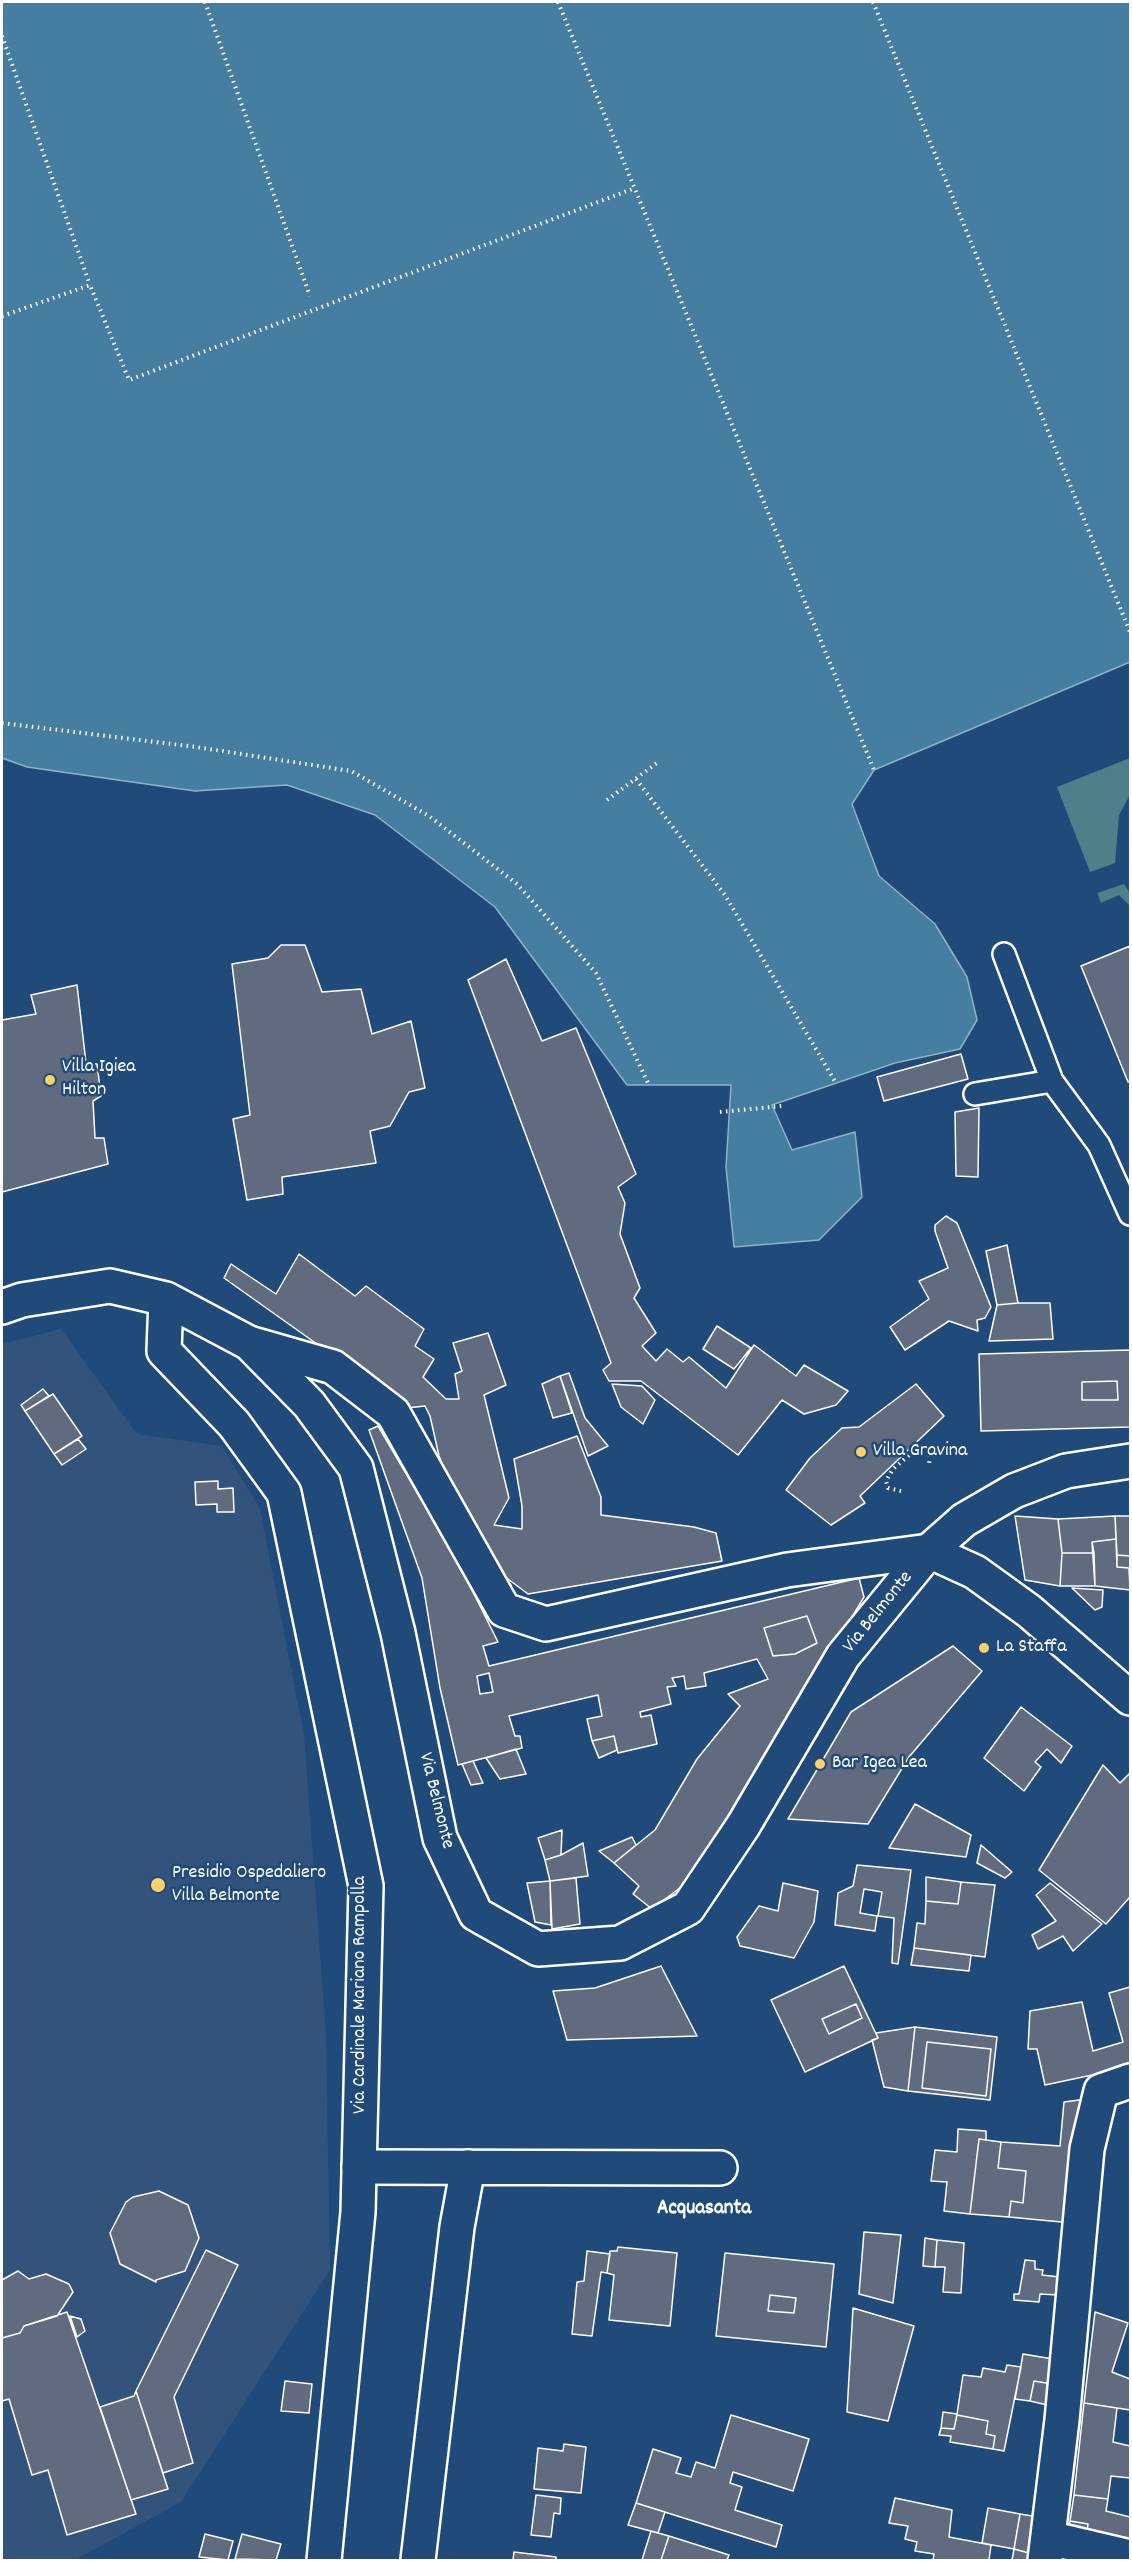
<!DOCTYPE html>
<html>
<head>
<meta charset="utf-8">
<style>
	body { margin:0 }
	#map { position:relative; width:1132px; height:2562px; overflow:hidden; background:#1f4a7a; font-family:Dekko,sans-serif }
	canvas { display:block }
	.frame { position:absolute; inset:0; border:3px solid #fff; pointer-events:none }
</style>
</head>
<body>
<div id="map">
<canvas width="1132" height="2562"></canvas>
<div class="frame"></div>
</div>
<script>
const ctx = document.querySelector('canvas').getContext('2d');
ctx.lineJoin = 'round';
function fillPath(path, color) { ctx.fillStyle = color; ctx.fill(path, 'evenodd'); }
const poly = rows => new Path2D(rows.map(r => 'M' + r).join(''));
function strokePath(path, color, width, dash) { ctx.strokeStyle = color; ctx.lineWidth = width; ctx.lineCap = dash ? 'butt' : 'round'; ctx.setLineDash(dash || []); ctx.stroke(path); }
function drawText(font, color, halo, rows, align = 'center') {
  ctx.font = font + ' Dekko,sans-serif'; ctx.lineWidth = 5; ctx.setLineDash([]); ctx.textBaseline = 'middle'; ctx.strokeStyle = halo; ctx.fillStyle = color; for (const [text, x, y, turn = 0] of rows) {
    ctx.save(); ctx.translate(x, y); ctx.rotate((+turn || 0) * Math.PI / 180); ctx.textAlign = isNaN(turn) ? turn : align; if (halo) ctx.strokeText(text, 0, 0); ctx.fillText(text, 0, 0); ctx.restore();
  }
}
fillPath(poly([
	[61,1329,137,1434,222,1446,260,1509,304,1735,326,2035,330,2270,181,2502,75,2560,2,2560,2,1344]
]), '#32547c');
fillPath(poly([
	[1130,758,1130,795,1119,815,1115,863,1090,872,1057,787],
	[1124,884,1130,893,1130,906,1119,895,1101,903,1097,893]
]), '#4f7f89');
const water = poly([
	[2,2,1130,2,1130,662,874,770,852,804,879,876,935,924,967,977,977,1020,960,1049,895,1063,772,1105,792,1150,855,1132,862,1197,819,1240,734,1247,726,1167,731,1085,627,1085,495,907,375,815,287,785,195,791,27,767,2,758,2,2]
]);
fillPath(water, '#467ea1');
strokePath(water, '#90b2c7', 1.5);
const building = poly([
	[281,945,305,945,322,992,361,989,372,1034,411,1021,425,1088,409,1092,390,1126,370,1131,376,1163,282,1177,283,1194,247,1200,233,1119,250,1115,232,964,268,958,281,945],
	[1130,946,1130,1081,1128,1082,1081,966,1130,946],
	[506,959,542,1041,576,1028,636,1174,618,1187,625,1203,620,1234,640,1288,634,1298,656,1333,642,1346,656,1361,667,1349,683,1362,689,1357,726,1388,754,1345,796,1376,804,1365,848,1391,836,1405,804,1414,782,1400,738,1455,641,1381,609,1381,603,1370,611,1363,468,980,506,959],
	[77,985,86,1063,97,1064,101,1096,93,1101,95,1138,104,1138,108,1164,2,1192,2,1020,36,1014,31,995,77,985],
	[961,1054,968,1079,884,1101,877,1077,961,1054],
	[979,1108,978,1177,956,1176,955,1112,979,1108],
	[946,1216,957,1223,991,1307,985,1318,977,1320,978,1331,949,1321,905,1350,890,1327,929,1299,919,1281,948,1268,935,1231,935,1225,946,1216],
	[1007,1245,1018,1303,997,1305,986,1251,1007,1245],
	[299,1254,355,1296,366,1286,424,1329,415,1346,434,1359,423,1377,446,1399,459,1399,455,1374,462,1371,453,1343,488,1333,506,1385,484,1395,509,1498,494,1525,522,1529,522,1506,514,1459,577,1436,601,1497,601,1515,694,1527,716,1533,722,1561,528,1594,496,1570,467,1525,439,1456,430,1416,425,1406,407,1408,224,1278,231,1264,276,1294,299,1254],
	[1018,1303,1050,1303,1053,1339,989,1341,997,1305,1018,1303],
	[717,1326,751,1348,734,1369,703,1349,717,1326],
	[1130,1350,1130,1427,981,1431,979,1354,1130,1350],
	[1117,1381,1118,1400,1082,1400,1082,1382,1117,1381],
	[569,1373,585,1418,608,1446,588,1456,560,1376,569,1373],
	[560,1376,572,1413,553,1418,542,1384,560,1376],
	[1117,1381,1118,1400,1082,1400,1082,1382,1117,1381],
	[612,1384,642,1386,655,1400,643,1424,621,1407,612,1384],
	[916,1384,944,1416,860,1496,865,1503,831,1525,786,1490,810,1458,842,1428,859,1427,916,1384],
	[43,1389,49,1396,25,1411,21,1405,43,1389],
	[53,1394,82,1436,54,1454,25,1411,53,1394],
	[378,1426,456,1558,498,1642,483,1646,489,1666,859,1578,864,1597,744,1799,685,1884,652,1909,633,1894,639,1886,614,1863,655,1830,697,1759,740,1706,728,1694,768,1679,757,1659,704,1673,706,1686,686,1689,684,1676,672,1678,676,1686,667,1687,671,1704,640,1712,641,1717,651,1715,657,1744,618,1753,614,1736,592,1741,587,1719,602,1716,598,1695,509,1716,515,1736,520,1736,522,1748,458,1765,440,1688,422,1578,369,1430,378,1426],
	[807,1616,817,1643,795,1654,773,1656,764,1628,807,1616],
	[489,1673,493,1692,480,1694,477,1676,489,1673],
	[78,1439,86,1449,62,1465,54,1454,78,1439],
	[218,1481,218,1489,233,1488,234,1512,217,1512,217,1504,196,1505,195,1482,218,1481],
	[1015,1516,1058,1519,1062,1553,1060,1586,1025,1580,1015,1516],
	[1115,1516,1130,1516,1130,1556,1117,1555,1115,1516],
	[1115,1516,1116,1539,1092,1542,1094,1553,1062,1553,1058,1519,1115,1516],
	[1116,1539,1117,1567,1129,1568,1130,1590,1095,1586,1092,1542,1116,1539],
	[1062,1553,1094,1553,1095,1586,1060,1586,1062,1553],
	[1117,1555,1130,1556,1130,1580,1129,1568,1117,1567,1117,1555],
	[1072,1588,1103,1590,1102,1607,1095,1610,1072,1588],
	[807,1616,817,1643,795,1654,773,1656,764,1628,807,1616],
	[953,1646,982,1671,909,1757,868,1824,788,1819,851,1712,953,1646],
	[1021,1707,1072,1746,1061,1763,1047,1749,1035,1762,1041,1767,1024,1791,984,1758,1021,1707],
	[614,1736,617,1750,599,1758,592,1741,614,1736],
	[516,1749,526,1774,500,1779,486,1758,516,1749],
	[473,1761,483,1783,471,1785,462,1764,473,1761],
	[1103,1765,1120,1783,1130,1773,1130,1897,1106,1924,1039,1870,1103,1765],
	[915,1804,971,1835,966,1857,889,1848,915,1804],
	[562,1830,561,1855,545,1860,538,1838,562,1830],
	[632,1837,636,1845,614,1863,599,1851,632,1837],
	[583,1843,588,1876,550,1881,545,1860,561,1855,583,1843],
	[981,1845,1012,1872,1005,1878,977,1863,981,1845],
	[857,1865,911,1870,898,1964,892,1963,894,1918,878,1916,882,1892,864,1889,860,1913,877,1916,875,1931,835,1925,838,1893,853,1886,857,1865],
	[926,1877,961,1882,958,1904,926,1901,926,1877],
	[576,1878,580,1924,552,1929,550,1881,576,1878],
	[550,1881,551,1925,535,1922,527,1883,550,1881],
	[961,1882,995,1885,985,1957,914,1948,917,1923,925,1924,926,1901,958,1904,961,1882],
	[783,1883,818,1891,814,1922,794,1958,740,1946,737,1937,759,1906,778,1911,783,1883],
	[1050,1883,1102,1924,1073,1951,1063,1936,1038,1949,1032,1935,1056,1921,1036,1895,1050,1883],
	[914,1948,971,1955,969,1971,911,1965,914,1948],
	[661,1966,697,2036,567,2040,553,1991,595,1988,661,1966],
	[844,1966,878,2038,805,2072,771,2000,844,1966],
	[856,2004,862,2018,829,2034,822,2019,856,2004],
	[1130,1987,1130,2067,1045,2085,1037,2049,1028,2049,1030,2011,1082,2002,1093,2051,1123,2042,1109,1993,1130,1987],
	[856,2004,862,2018,829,2034,822,2019,856,2004],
	[915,2027,997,2037,990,2100,908,2091,915,2027],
	[927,2042,991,2049,986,2096,922,2088,927,2042],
	[915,2027,908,2091,884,2087,872,2040,878,2038,876,2033,915,2027],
	[927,2042,991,2049,986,2096,922,2088,927,2042],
	[1087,2099,1072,2223,1009,2217,1011,2201,1023,2203,1026,2171,998,2168,1001,2142,1060,2146,1064,2102,1087,2099],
	[958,2129,986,2131,986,2140,979,2139,970,2214,944,2211,947,2182,931,2181,935,2150,957,2152,958,2129],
	[979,2139,1001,2142,998,2168,1026,2171,1023,2203,1011,2201,1009,2217,970,2214,979,2139],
	[159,2191,188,2205,199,2238,185,2271,156,2280,156,2282,120,2264,110,2233,126,2202,133,2197,159,2191],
	[864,2232,901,2235,893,2303,859,2294,864,2232],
	[925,2238,937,2240,935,2267,923,2266,925,2238],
	[937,2240,964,2243,961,2293,943,2292,945,2267,935,2267,937,2240],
	[618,2247,677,2253,670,2326,609,2320,614,2275,607,2273,610,2251,617,2251,618,2247],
	[206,2250,238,2265,174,2397,193,2463,163,2473,136,2391,206,2250],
	[587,2251,610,2254,607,2273,601,2272,592,2336,572,2334,577,2282,584,2281,587,2251],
	[725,2253,834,2264,826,2347,716,2336,725,2253],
	[770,2295,796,2298,794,2313,768,2311,770,2295],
	[1025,2260,1035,2261,1035,2269,1043,2270,1042,2275,1059,2277,1058,2295,1040,2294,1039,2302,1014,2300,1014,2294,1019,2294,1025,2260],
	[18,2271,29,2279,46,2274,69,2284,73,2292,57,2316,24,2326,20,2333,2,2338,2,2280,18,2271],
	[770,2295,796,2298,794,2313,768,2311,770,2295],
	[853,2308,914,2326,888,2421,847,2412,853,2308],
	[67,2312,136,2514,67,2535,48,2470,32,2475,9,2399,2,2401,2,2338,20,2333,24,2326,67,2312],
	[1095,2312,1128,2323,1112,2372,1130,2379,1130,2410,1084,2403,1095,2312],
	[70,2316,81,2319,85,2331,77,2337,70,2316],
	[1023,2354,1059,2360,1058,2385,1034,2381,1030,2401,1015,2399,1023,2354],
	[1007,2365,1021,2367,1004,2451,993,2449,995,2436,986,2434,988,2421,957,2415,954,2429,941,2428,943,2412,957,2414,963,2375,981,2377,983,2368,1005,2372,1007,2365],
	[285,2381,312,2384,309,2413,281,2411,285,2381],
	[1034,2381,1058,2385,1056,2407,1030,2401,1034,2381],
	[136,2391,168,2489,131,2500,100,2407,134,2396,136,2391],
	[1084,2403,1117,2408,1113,2442,1130,2446,1130,2478,1111,2476,1108,2499,1074,2495,1084,2403],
	[731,2415,809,2439,793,2491,733,2472,730,2483,742,2487,735,2510,782,2525,776,2547,636,2503,653,2449,681,2458,676,2473,691,2477,696,2462,715,2468,731,2415],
	[957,2415,988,2421,986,2434,995,2436,993,2449,950,2442,951,2436,939,2435,941,2428,954,2429,957,2415],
	[564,2444,586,2447,581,2493,534,2489,538,2448,563,2451,564,2444],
	[536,2495,561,2498,560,2514,554,2513,551,2537,531,2535,536,2495],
	[1074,2495,1108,2499,1106,2511,1130,2517,1130,2548,1086,2538,1088,2524,1070,2521,1074,2495],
	[895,2498,952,2510,949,2537,991,2545,989,2560,933,2560,934,2554,915,2551,917,2542,905,2539,908,2526,889,2523,895,2498],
	[636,2503,665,2512,658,2533,628,2525,636,2503],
	[988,2508,1020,2514,1014,2549,982,2543,988,2508],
	[1020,2514,1051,2519,1040,2556,1014,2549,1020,2514],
	[1070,2521,1088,2524,1086,2538,1068,2534,1070,2521],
	[651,2531,669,2536,661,2560,642,2560,651,2531],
	[205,2534,233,2541,228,2560,199,2557,205,2534],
	[242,2534,281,2544,276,2560,235,2559,242,2534],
	[669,2536,729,2555,727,2560,661,2560,669,2536],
	[1014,2549,1040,2556,1039,2560,1012,2560,1014,2549],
	[514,2552,556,2557,556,2560,513,2560,514,2552]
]);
fillPath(building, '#606b80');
strokePath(building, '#fff', 1.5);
const lane = poly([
	[1004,954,1052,1081,1099,1145,1130,1214],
	[975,1094,1052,1081]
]);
const street = poly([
	[249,1343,333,1367,393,1413,504,1610,546,1624,787,1570,929,1551,975,1572,1029,1611,1130,1698],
	[359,2167,720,2168],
	[1049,2538,1130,2557],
	[418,2560,457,2227,468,2167],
	[1045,2560,1062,2420,1087,2149,1101,2091,1130,2081]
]);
const secondary = poly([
	[166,1299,164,1351,234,1424,284,1493,366,1886,358,2212,324,2560],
	[2,1307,22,1300,110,1286,166,1299,249,1343,309,1404,356,1468,398,1633,440,1838,476,1914,538,1949,620,1943,688,1908,743,1826,843,1656,929,1551,964,1520,1014,1491,1066,1471,1130,1461]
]);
strokePath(lane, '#fff', 26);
strokePath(street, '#fff', 38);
strokePath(secondary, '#fff', 38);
strokePath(poly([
	[205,2,310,296],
	[558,2,874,770],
	[873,2,1130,632],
	[2,36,90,285],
	[2,316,90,285,129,380,635,188],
	[2,723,196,747,351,771,429,816,517,884,596,973,649,1085],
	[636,779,725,895,836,1083],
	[607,800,657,763],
	[720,1112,782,1106],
	[901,1491,888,1488,886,1481,893,1469,915,1450,923,1447,930,1452,929,1465]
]), '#fff', 4, [1.5, 4.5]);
strokePath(lane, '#1f4a7a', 21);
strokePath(street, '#1f4a7a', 33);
strokePath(secondary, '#1f4a7a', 33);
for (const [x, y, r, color] of [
	[50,1080,6,"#ffd166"],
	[861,1452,6,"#ffd166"],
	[984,1648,6,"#ffd166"],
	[820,1764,6,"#ffd166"],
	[158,1885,8,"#ffd166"]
]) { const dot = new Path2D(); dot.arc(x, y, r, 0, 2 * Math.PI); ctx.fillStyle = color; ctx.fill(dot); strokePath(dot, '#1f4a7a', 2); }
drawText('20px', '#fff', '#1f4a7a', [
	["Villa Igiea",62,1068],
	["Hilton",62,1091],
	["Villa Gravina",873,1452],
	["La Staffa",996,1648],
	["Bar Igea Lea",832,1764],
	["Presidio Ospedaliero",172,1874],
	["Villa Belmonte",172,1897]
], 'left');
drawText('20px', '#fff', '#1f4a7a', [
	["Via Belmonte",879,1613,-51],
	["Via Belmonte",435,1801,76],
	["Via Cardinale Mariano Rampolla",361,1995,-90]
]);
drawText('bold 21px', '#fff', '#1f4a7a', [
	["Acquasanta",704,2210]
]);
</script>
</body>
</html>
